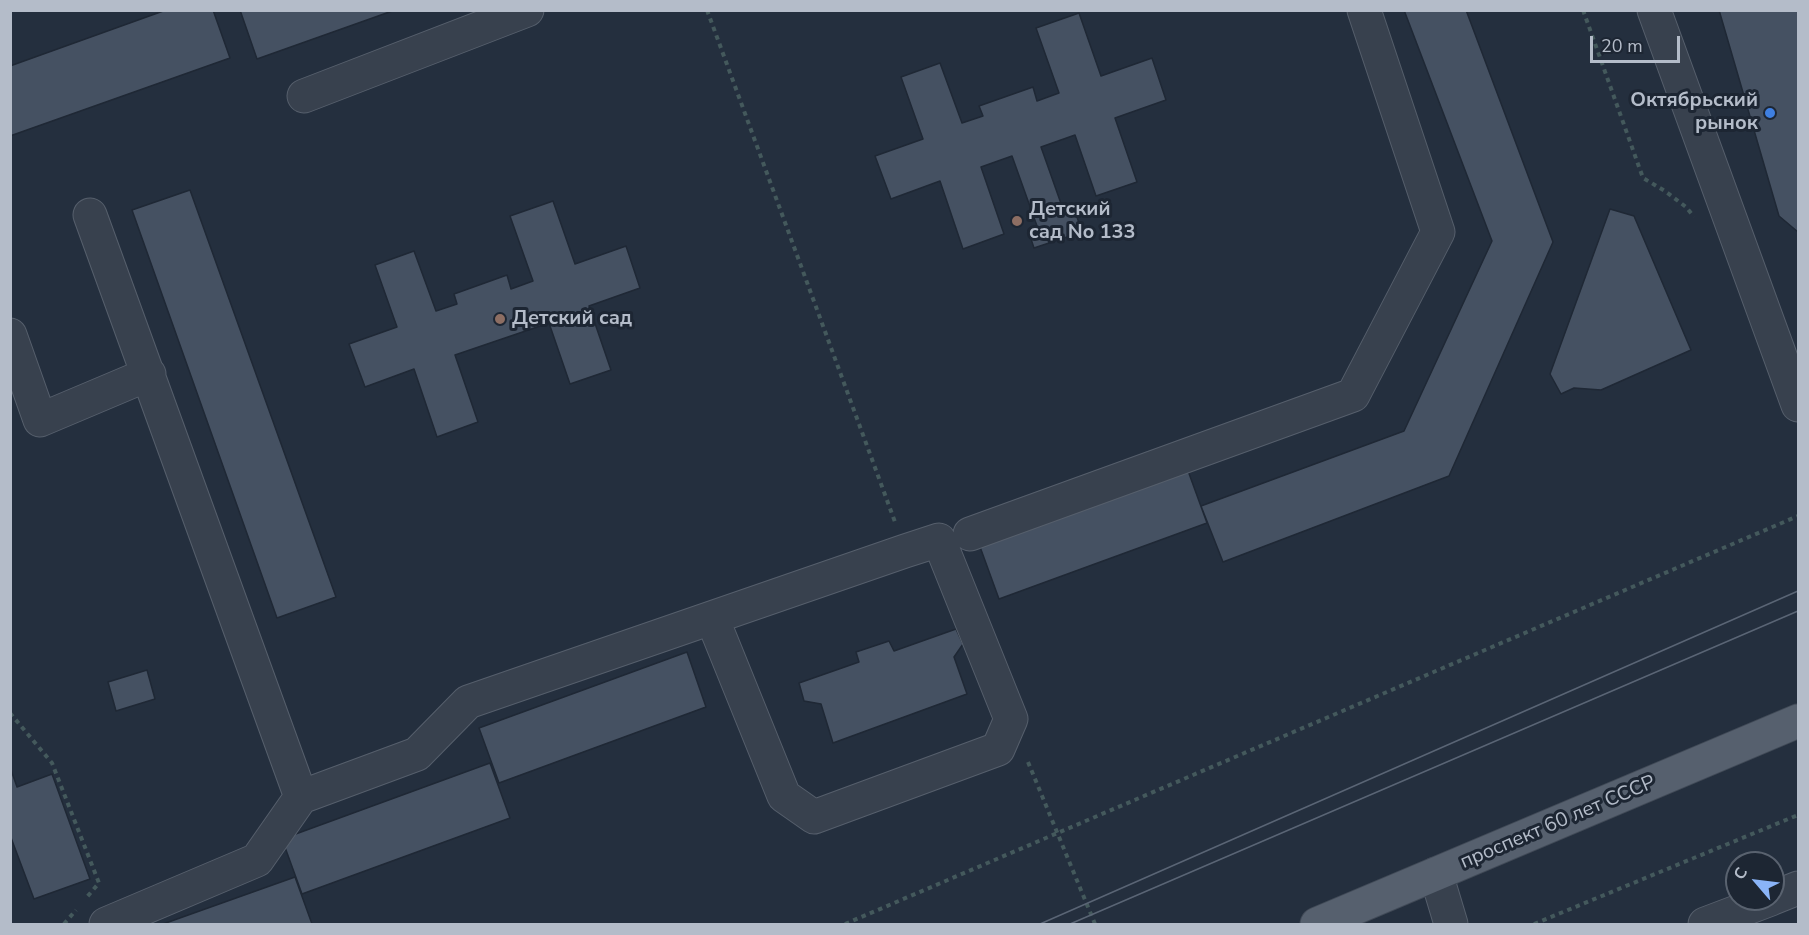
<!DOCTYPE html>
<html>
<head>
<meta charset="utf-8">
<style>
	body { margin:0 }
	#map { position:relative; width:1809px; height:935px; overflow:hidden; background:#242f3e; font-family:"Nunito Sans",sans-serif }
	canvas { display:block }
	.frame { position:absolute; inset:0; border:12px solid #b4bcc9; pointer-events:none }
	.north { position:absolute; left:1725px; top:851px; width:60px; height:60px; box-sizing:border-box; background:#1d2633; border:2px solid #59626f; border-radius:50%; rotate:298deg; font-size:16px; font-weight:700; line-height:24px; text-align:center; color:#b4bcc9 }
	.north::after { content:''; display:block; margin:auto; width:21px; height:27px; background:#8ab4f8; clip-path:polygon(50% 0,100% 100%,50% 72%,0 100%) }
	.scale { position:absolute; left:1590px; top:36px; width:90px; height:27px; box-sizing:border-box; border:3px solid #b4bcc9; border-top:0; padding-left:8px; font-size:18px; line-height:21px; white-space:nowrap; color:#b4bcc9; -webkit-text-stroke:4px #1d2633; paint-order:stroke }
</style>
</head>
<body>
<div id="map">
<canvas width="1809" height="935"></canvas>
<div class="frame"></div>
<div class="north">С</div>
<div class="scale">20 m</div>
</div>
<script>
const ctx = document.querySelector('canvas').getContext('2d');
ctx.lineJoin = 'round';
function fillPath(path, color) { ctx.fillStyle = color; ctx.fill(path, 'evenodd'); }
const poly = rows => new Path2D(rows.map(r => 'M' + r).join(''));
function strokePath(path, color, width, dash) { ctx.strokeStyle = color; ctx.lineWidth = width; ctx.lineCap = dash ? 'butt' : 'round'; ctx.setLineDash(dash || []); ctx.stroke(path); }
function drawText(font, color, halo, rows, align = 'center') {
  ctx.font = font + ' "Nunito Sans",sans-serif'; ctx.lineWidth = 6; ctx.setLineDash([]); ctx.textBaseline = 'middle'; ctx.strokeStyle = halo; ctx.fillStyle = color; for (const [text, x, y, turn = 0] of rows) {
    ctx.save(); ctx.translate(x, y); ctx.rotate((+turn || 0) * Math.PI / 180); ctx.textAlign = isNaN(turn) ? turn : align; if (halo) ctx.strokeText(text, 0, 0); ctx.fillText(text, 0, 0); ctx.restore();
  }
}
const building = poly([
	[166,10,213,10,230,58,10,136,10,66,166,10],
	[240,10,395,10,257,59,240,10],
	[1404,10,1466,10,1553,242,1449,476,1223,562,1201,506,1404,431,1492,241,1404,10],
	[1719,10,1798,10,1798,232,1779,216,1719,10],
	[1079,13,1101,76,1152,58,1166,100,1115,118,1137,182,1096,196,1075,135,1041,147,1064,212,1074,208,1082,232,1034,248,1028,230,1037,226,1012,156,981,167,1004,234,963,249,940,181,891,199,875,156,923,139,901,77,940,63,962,123,983,116,979,106,1033,87,1037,101,1059,93,1036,28,1079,13],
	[190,190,336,597,277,618,132,210,190,190],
	[553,201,575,264,626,246,640,288,589,306,611,370,570,384,549,323,455,355,478,422,437,437,414,369,365,387,349,344,397,327,375,265,414,251,436,311,457,304,454,294,507,275,511,289,533,281,510,216,553,201],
	[1610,209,1634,216,1691,350,1601,390,1574,388,1561,394,1550,374,1610,209],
	[1187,468,1207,523,999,599,979,544,1187,468],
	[956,629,963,644,954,657,967,694,833,743,821,704,804,701,799,683,859,662,856,652,889,641,894,651,956,629],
	[687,652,706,707,499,783,479,728,687,652],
	[147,670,155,699,116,711,108,682,147,670],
	[490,763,510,818,302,894,282,839,490,763],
	[10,767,17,787,52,774,90,879,34,899,10,835,10,767],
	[295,877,312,924,163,924,295,877]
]);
fillPath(building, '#455162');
strokePath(building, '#1f2835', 1.5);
const minor = poly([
	[1654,10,1798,405],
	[304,96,527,10],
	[90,215,301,797],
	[10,335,40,420,149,374],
	[970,534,1353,395,1438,232,1364,10],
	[1436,874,1451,924],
	[1773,898,1798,888],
	[106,924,257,860,301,797,417,754,468,702,905,551,939,540,1011,719,998,749,814,817,784,796,712,618],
	[1705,924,1771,899]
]);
const major = poly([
	[1317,924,1798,721]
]);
strokePath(minor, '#565f6c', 35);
strokePath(major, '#414a57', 35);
strokePath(poly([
	[707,10,895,522],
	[1583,10,1643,178,1665,191,1686,207,1694,217],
	[10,713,52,763,99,883,87,897],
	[1028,762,1095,924],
	[64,924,76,910],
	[845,924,1798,516],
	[1534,924,1798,815]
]), '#44595c', 4, [4.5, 4.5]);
strokePath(minor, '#38414e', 33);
strokePath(major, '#56606e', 33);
strokePath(poly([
	[1040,924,1798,591],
	[1070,924,1798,611]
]), '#5a6575', 1.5);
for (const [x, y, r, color] of [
	[1770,113,6,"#3f7fe0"],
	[1017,221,6,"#8d6e63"],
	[500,319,6,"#8d6e63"]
]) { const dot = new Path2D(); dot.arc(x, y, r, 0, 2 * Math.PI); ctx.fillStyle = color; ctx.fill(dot); strokePath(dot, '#1d2633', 2); }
drawText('bold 20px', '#b4bcc9', '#1d2633', [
	["Октябрьский",1758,101,"right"],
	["рынок",1758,124,"right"],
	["Детский",1029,210],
	["сад No 133",1029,233],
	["Детский сад",512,319]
], 'left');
drawText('20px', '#b4bcc9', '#1d2633', [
	["проспект 60 лет СССР",1558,823,-23]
]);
</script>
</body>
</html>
